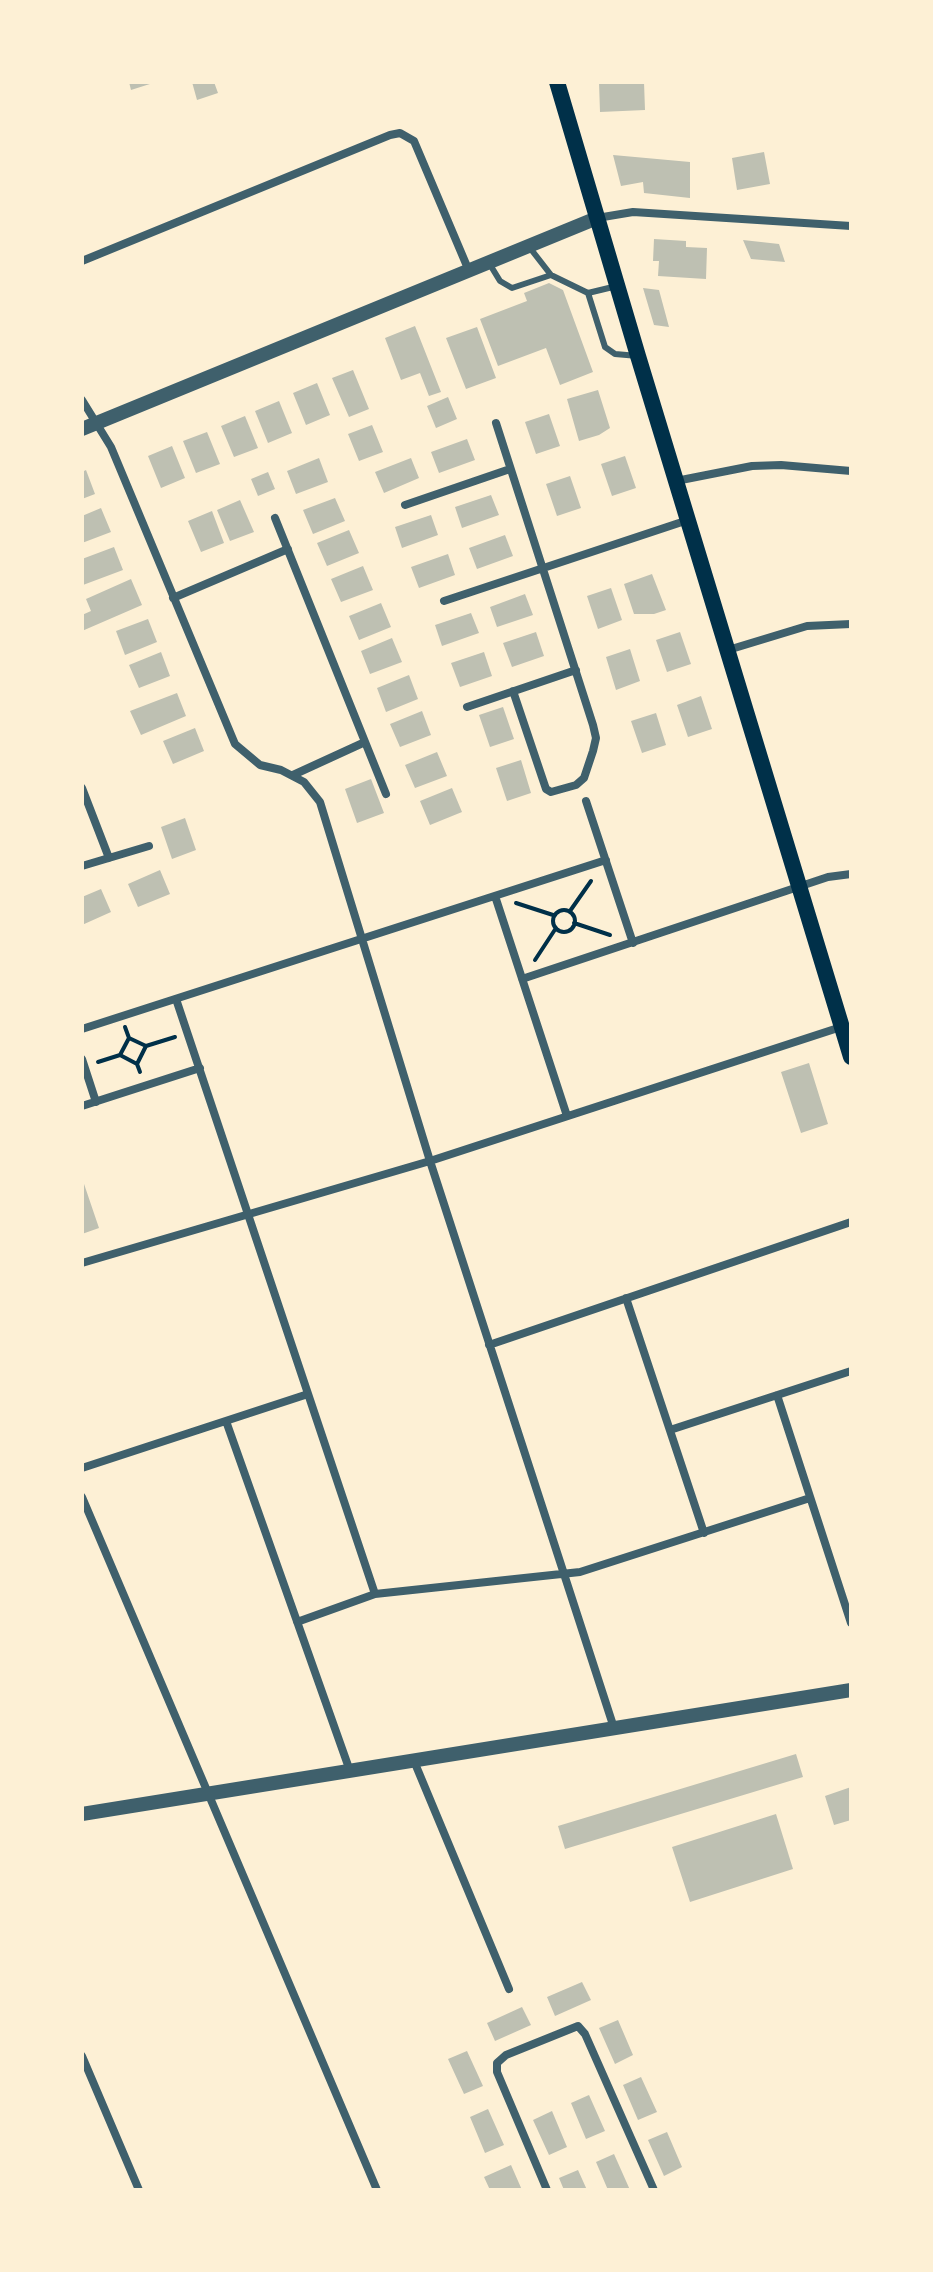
<!DOCTYPE html>
<html>
<head>
<meta charset="utf-8">
<style>
	body { margin:0 }
	#map { position:relative; width:933px; height:2272px; overflow:hidden; background:#fdf0d5; font-family:"Titillium Web",sans-serif }
	canvas { display:block }
	.frame { position:absolute; inset:0; border:84px solid #fdf0d5; pointer-events:none }
</style>
</head>
<body>
<div id="map">
<canvas width="933" height="2272"></canvas>
<div class="frame"></div>
</div>
<script>
const ctx = document.querySelector('canvas').getContext('2d');
ctx.lineJoin = 'round';
function fillPath(path, color) { ctx.fillStyle = color; ctx.fill(path, 'evenodd'); }
const poly = rows => new Path2D(rows.map(r => 'M' + r).join(''));
function strokePath(path, color, width, dash) { ctx.strokeStyle = color; ctx.lineWidth = width; ctx.lineCap = dash ? 'butt' : 'round'; ctx.setLineDash(dash || []); ctx.stroke(path); }
fillPath(poly([
	[129,82,153,82,153,83,131,90],
	[192,82,214,82,218,93,197,100],
	[599,82,644,82,645,110,600,112],
	[764,152,770,184,737,190,732,158],
	[613,155,690,162,690,198,644,193,643,182,621,186],
	[654,239,686,241,686,247,707,248,706,279,658,276,659,261,653,261],
	[743,240,779,244,785,262,751,259],
	[549,283,563,290,593,372,560,385,546,348,498,366,480,319,527,301,524,293],
	[643,288,659,290,669,327,654,325],
	[415,326,441,392,429,396,420,373,401,380,385,338],
	[477,327,496,378,466,389,446,338],
	[353,370,369,409,349,417,332,378],
	[317,383,330,415,306,425,293,393],
	[598,390,610,428,599,435,579,441,567,399],
	[448,397,457,419,436,428,427,406],
	[279,401,292,433,268,443,255,411],
	[549,414,560,446,536,454,525,422],
	[245,416,258,448,234,457,221,426],
	[372,425,383,452,359,461,348,434],
	[207,432,220,464,196,473,183,441],
	[467,439,475,460,439,473,431,452],
	[172,446,185,478,161,488,148,456],
	[625,456,636,488,612,496,601,464],
	[319,458,328,482,296,494,287,471],
	[411,458,419,478,384,493,375,472],
	[86,470,95,494,82,499,82,472],
	[268,472,275,489,258,496,251,479],
	[570,476,581,508,557,516,546,484],
	[491,495,499,515,462,528,455,507],
	[335,498,345,521,313,534,303,510],
	[240,500,254,532,230,541,217,510],
	[101,508,111,532,82,543,82,516],
	[212,511,224,543,201,552,188,521],
	[431,515,438,535,402,548,395,527],
	[349,530,359,553,327,566,317,543],
	[505,535,513,556,477,569,469,548],
	[114,547,123,570,83,585,82,559],
	[448,554,455,575,419,588,411,567],
	[363,566,373,590,341,602,331,579],
	[652,574,666,610,654,614,634,614,624,584],
	[131,579,142,605,82,631,82,615,91,611,86,599],
	[611,588,622,620,598,629,587,596],
	[525,594,533,615,497,627,490,607],
	[381,603,391,627,359,640,349,616],
	[471,613,479,633,442,646,435,625],
	[148,619,157,642,125,655,116,631],
	[536,632,544,656,512,667,503,643],
	[680,632,691,664,667,672,656,640],
	[392,638,402,662,370,674,361,651],
	[630,649,640,681,616,690,606,657],
	[161,652,170,676,139,688,129,665],
	[484,652,492,676,460,687,451,663],
	[409,675,418,699,386,712,377,688],
	[177,693,186,716,141,735,130,711],
	[701,696,712,729,688,737,677,705],
	[503,707,514,739,490,747,479,715],
	[422,711,431,735,400,747,390,724],
	[656,713,666,745,642,753,631,721],
	[195,728,204,751,173,764,163,741],
	[437,752,447,776,415,788,405,765],
	[521,760,531,793,507,801,496,768],
	[371,779,384,813,357,823,345,789],
	[452,788,462,812,430,825,420,801],
	[185,818,196,850,172,859,161,827],
	[160,870,170,894,138,907,128,884],
	[101,889,111,912,82,925,82,897],
	[809,1063,828,1124,801,1133,781,1072],
	[82,1178,99,1228,82,1234],
	[796,1754,803,1777,565,1849,558,1826],
	[851,1787,851,1820,834,1825,825,1796],
	[776,1814,793,1869,690,1902,672,1847],
	[582,1982,591,2000,555,2016,547,1997],
	[522,2007,531,2025,495,2041,487,2023],
	[618,2020,633,2055,615,2064,599,2028],
	[467,2051,483,2086,464,2094,448,2059],
	[641,2077,657,2112,638,2120,623,2085],
	[589,2095,605,2131,586,2139,571,2103],
	[488,2109,504,2145,485,2153,470,2117],
	[552,2111,567,2147,549,2155,533,2120],
	[667,2132,682,2167,664,2176,648,2140],
	[614,2154,630,2190,608,2190,596,2162],
	[511,2165,522,2190,490,2190,484,2177],
	[578,2170,587,2190,564,2190,559,2178]
]), '#bec0b2');
strokePath(poly([
	[516,903,553,915],
	'553 921a11 11 0 1 1 22 0a11 11 0 1 1-22 0Z',
	[570,911,591,881],
	[574,923,610,935],
	[535,960,556,928],
	[125,1027,129,1038,120,1055,137,1064,140,1072],
	[129,1038,146,1046,137,1064],
	[146,1046,175,1037],
	[98,1062,120,1055]
]), '#003049', 4);
strokePath(poly([
	[530,248,551,275,588,293,617,286],
	[489,263,500,281,512,288,551,275],
	[588,293,605,347,615,354,638,356]
]), '#3f606c', 6);
strokePath(poly([
	[597,218,633,212,851,226],
	[82,261,390,135,400,133,414,141,469,271],
	[82,400,111,447,235,744,260,765,281,770,304,782,320,802,430,1161,614,1728],
	[496,423,593,725,596,738,593,751,584,778,576,785,551,792,546,789,513,691],
	[676,481,752,466,781,465,851,471],
	[405,505,510,469],
	[275,518,386,794],
	[173,598,288,549],
	[444,601,688,520],
	[728,650,807,626,851,624],
	[467,707,576,670],
	[293,775,365,742],
	[82,788,109,858],
	[586,801,633,943],
	[82,866,149,846],
	[495,896,567,1116],
	[522,979,828,877,851,874],
	[176,999,375,1594],
	[82,1029,606,860],
	[82,1059,96,1102],
	[82,1106,200,1068],
	[82,1263,430,1161,841,1027],
	[626,1298,704,1533],
	[489,1345,851,1222],
	[777,1395,851,1623],
	[226,1421,350,1771],
	[670,1430,851,1371],
	[82,1468,308,1394],
	[82,1497,377,2190],
	[297,1622,375,1594,580,1572,810,1498],
	[414,1761,509,1989],
	[82,2056,139,2190],
	[547,2190,497,2072,497,2063,506,2055,578,2026,585,2034,654,2190]
]), '#3f606c', 8);
strokePath(poly([
	[82,429,597,218],
	[82,1814,851,1690]
]), '#3f606c', 14);
strokePath(poly([
	[557,82,638,356,851,1057]
]), '#003049', 16);
</script>
</body>
</html>
